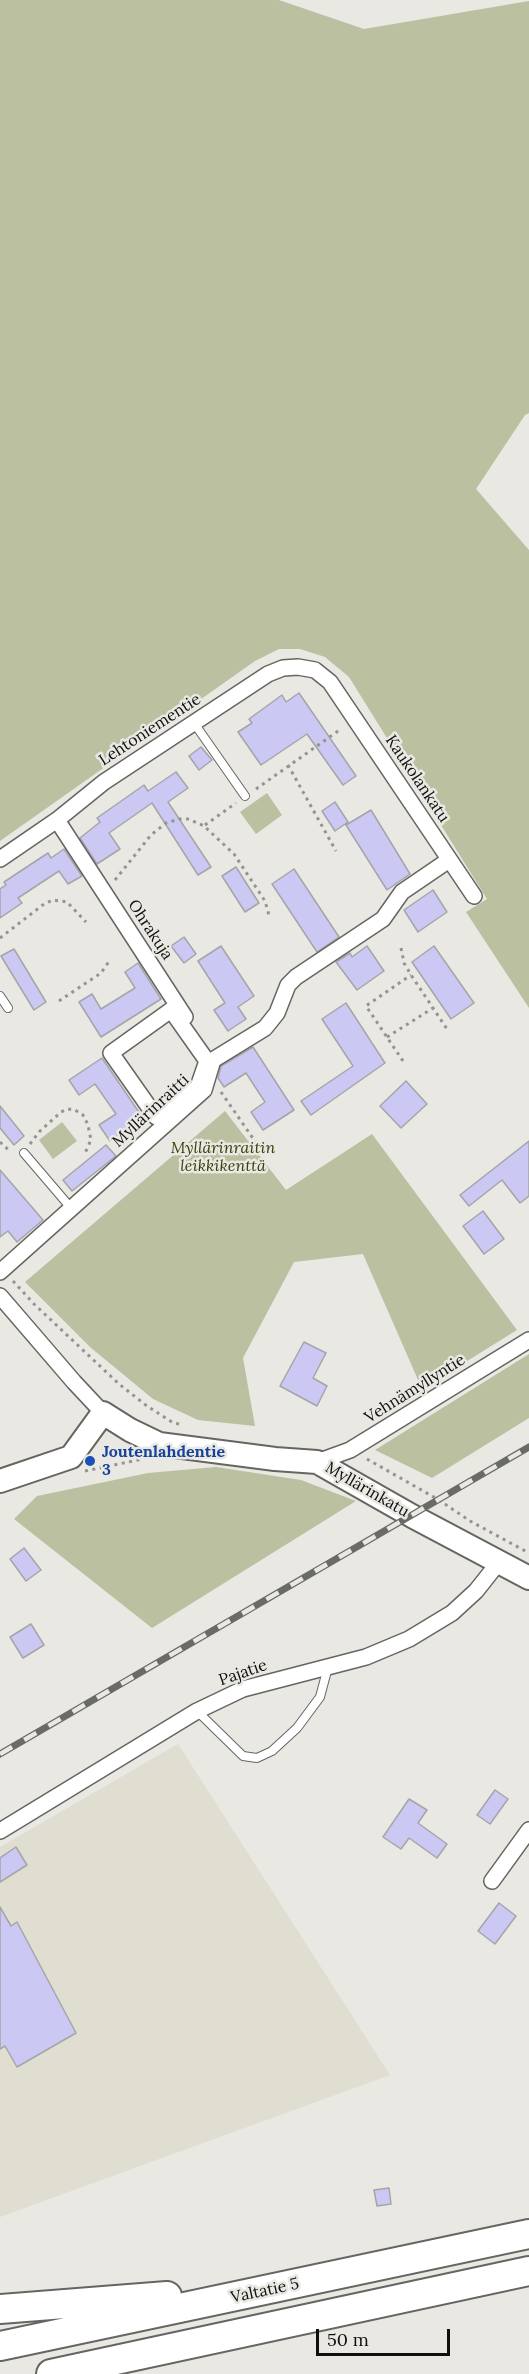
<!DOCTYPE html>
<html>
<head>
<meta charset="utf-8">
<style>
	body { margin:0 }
	#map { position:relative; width:529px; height:2374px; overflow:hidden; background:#e9e8e3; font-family:Lora,serif }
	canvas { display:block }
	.scale { position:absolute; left:316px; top:2329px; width:134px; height:27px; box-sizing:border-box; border:3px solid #10100e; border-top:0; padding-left:8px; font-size:18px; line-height:21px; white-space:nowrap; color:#10100e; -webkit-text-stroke:4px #e9e8e3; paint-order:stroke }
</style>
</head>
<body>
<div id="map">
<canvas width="529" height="2374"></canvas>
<div class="scale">50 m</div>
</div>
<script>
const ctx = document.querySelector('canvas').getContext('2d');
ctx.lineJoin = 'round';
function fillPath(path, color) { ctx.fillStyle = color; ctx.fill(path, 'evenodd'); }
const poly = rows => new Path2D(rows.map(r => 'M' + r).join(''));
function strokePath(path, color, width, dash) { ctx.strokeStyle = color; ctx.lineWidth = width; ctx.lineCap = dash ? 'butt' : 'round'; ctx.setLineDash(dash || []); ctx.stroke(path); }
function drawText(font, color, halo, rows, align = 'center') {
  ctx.font = font + ' Lora,serif'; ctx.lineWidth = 5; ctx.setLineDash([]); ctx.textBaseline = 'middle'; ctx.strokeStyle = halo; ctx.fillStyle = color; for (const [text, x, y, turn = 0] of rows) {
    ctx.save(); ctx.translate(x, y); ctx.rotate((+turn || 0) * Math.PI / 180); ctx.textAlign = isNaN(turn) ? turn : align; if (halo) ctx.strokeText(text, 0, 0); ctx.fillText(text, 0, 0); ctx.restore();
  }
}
fillPath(poly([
	[178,1744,390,2075,0,2217,0,1847]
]), '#e0ddd1');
fillPath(poly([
	[0,0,279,0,364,29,529,1,529,413,525,415,476,489,529,550,529,1008,466,912,487,899,349,677,325,657,300,649,279,649,255,661,0,841],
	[267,793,282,815,256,834,240,812],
	[225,1111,286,1190,372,1134,517,1330,422,1389,363,1254,294,1262,243,1358,255,1426,198,1420,153,1399,90,1347,25,1282],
	[62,1122,77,1141,53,1159,39,1140],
	[529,1354,529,1418,432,1478,375,1450],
	[216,1467,301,1480,356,1501,152,1628,14,1519,37,1496,148,1473]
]), '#bbc0a0');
const building = poly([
	[299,693,356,776,343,785,307,734,261,765,238,732,252,723,249,719,282,695,286,702,299,693],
	[201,747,212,760,199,770,189,756,201,747],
	[176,772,188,788,168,802,211,867,198,875,152,803,109,833,120,849,97,864,80,838,100,822,97,818,144,785,148,791,176,772],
	[335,802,348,822,335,831,322,811,335,802],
	[371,810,410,874,387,890,346,825,371,810],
	[64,849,82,876,68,884,59,871,18,898,22,903,0,918,0,889,6,885,4,882,48,853,51,858,64,849],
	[236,867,259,903,245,912,222,876,236,867],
	[294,869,339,937,317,952,272,884,294,869],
	[433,890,447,912,418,932,404,910,433,890],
	[184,937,196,954,184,963,171,946,184,937],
	[221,946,254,996,238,1007,246,1019,228,1031,214,1010,225,1003,198,961,221,946],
	[367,946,384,971,357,990,336,962,350,953,352,957,367,946],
	[434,946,474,1003,451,1019,412,962,434,946],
	[14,949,46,1002,34,1010,1,956,14,949],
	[138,963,161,999,101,1037,79,1002,92,994,101,1009,135,988,125,972,138,963],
	[346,1003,385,1063,311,1115,301,1101,353,1066,322,1019,346,1003],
	[253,1047,294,1110,263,1130,251,1112,265,1102,246,1073,224,1087,218,1078,221,1066,253,1047],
	[102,1058,143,1118,110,1141,99,1125,116,1114,95,1084,79,1095,69,1080,102,1058],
	[406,1081,427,1104,401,1128,380,1106,406,1081],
	[0,1106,24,1136,14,1145,0,1128,0,1106],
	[529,1141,529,1196,520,1203,502,1180,469,1206,460,1195,529,1141],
	[106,1145,116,1156,72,1191,63,1180,106,1145],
	[0,1170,43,1220,17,1242,8,1231,0,1237,0,1170],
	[483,1211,504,1239,484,1254,463,1226,483,1211],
	[304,1342,326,1353,313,1378,327,1386,317,1406,280,1386,304,1342],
	[24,1548,41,1570,26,1581,10,1559,24,1548],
	[31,1624,44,1645,23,1658,10,1637,31,1624],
	[495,1790,508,1799,490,1824,477,1815,495,1790],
	[409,1799,427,1810,418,1823,447,1844,437,1858,409,1838,401,1849,383,1837,409,1799],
	[16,1847,27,1865,0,1882,0,1858,16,1847],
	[499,1903,516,1916,495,1944,478,1931,499,1903],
	[0,1907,11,1926,17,1922,76,2033,17,2067,5,2046,0,2049,0,1907],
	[389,2188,391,2204,377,2206,374,2190,389,2188]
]);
fillPath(building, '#cbc8f3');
strokePath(building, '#a5a5a9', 1.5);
const lane = poly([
	[194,723,245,796],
	[0,996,8,1008],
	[24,1153,71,1208],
	[197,1711,243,1756,257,1758,272,1751,297,1728,320,1697,328,1667]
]);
const street = poly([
	[57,820,185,1017],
	[0,859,57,820,104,782,268,674,283,668,298,667,315,670,330,682,474,896],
	[171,1010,207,1061,198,1087,156,1117,111,1053,171,1010],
	[0,1272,204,1090,213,1060,265,1028,277,1013,288,985,296,977,383,919,402,892,449,860],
	[0,1296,74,1382,103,1413],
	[317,1462,350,1450,529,1340],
	[0,1831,197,1711,243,1689,366,1657,409,1639,452,1613,476,1591,499,1562],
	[492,1881,529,1830]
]);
const secondary = poly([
	[0,1481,71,1457,103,1413,130,1430,159,1444,275,1459,317,1462,412,1516,529,1578]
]);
const highway = poly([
	[0,2309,167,2296],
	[0,2346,529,2234],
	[51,2374,529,2271]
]);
strokePath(lane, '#676561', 10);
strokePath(street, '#676561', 18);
strokePath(secondary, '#676561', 26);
strokePath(highway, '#676561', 32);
strokePath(poly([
	[288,765,336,851],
	[256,789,341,729],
	[205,825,236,803],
	[115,880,151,835,166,823,179,819,188,819,204,826,234,854,265,901,269,915],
	[0,938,44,904,53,900,67,902,86,922],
	[401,948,404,963,411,975,447,1029],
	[59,1001,101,973,110,960],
	[387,1037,433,1008],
	[403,1061,366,1006,411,975],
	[221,1092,261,1150],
	[0,1142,11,1152],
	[30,1144,39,1132,61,1112,68,1109,75,1110,83,1115,88,1125,91,1140,85,1153],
	[13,1281,34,1304,119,1384,147,1406,172,1422,182,1425],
	[367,1459,439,1500,470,1521,529,1553],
	[85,1471,143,1459]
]), '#949490', 3, [3, 4.5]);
strokePath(lane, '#fff', 8);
strokePath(street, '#fff', 15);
strokePath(secondary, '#fff', 22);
strokePath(highway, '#fff', 28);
const rail = poly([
	[0,1754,529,1447]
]);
strokePath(rail, '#6a6a67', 7);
strokePath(rail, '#e9e8e3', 4.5, [14]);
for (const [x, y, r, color] of [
	[90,1461,6,"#1a4fb4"]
]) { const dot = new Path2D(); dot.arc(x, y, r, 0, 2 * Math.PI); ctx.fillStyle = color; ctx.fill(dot); strokePath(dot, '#e9e8e3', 2); }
drawText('16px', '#10100e', '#e9e8e3', [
	["Lehtoniementie",150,730,-33],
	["Kaukolankatu",417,779,56],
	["Ohrakuja",150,930,57],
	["Myllärinraitti",151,1111,-43],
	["Vehnämyllyntie",415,1389,-32],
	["Myllärinkatu",367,1490,30],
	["Pajatie",243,1673,-19],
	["Valtatie 5",265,2291,-12]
]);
drawText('italic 16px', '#393e08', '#e9e8e3', [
	["Myllärinraitin",223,1148],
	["leikkikenttä",223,1166]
]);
drawText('bold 16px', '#164399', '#e9e8e3', [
	["Joutenlahdentie",102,1452],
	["3",102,1470]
], 'left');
</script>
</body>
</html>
